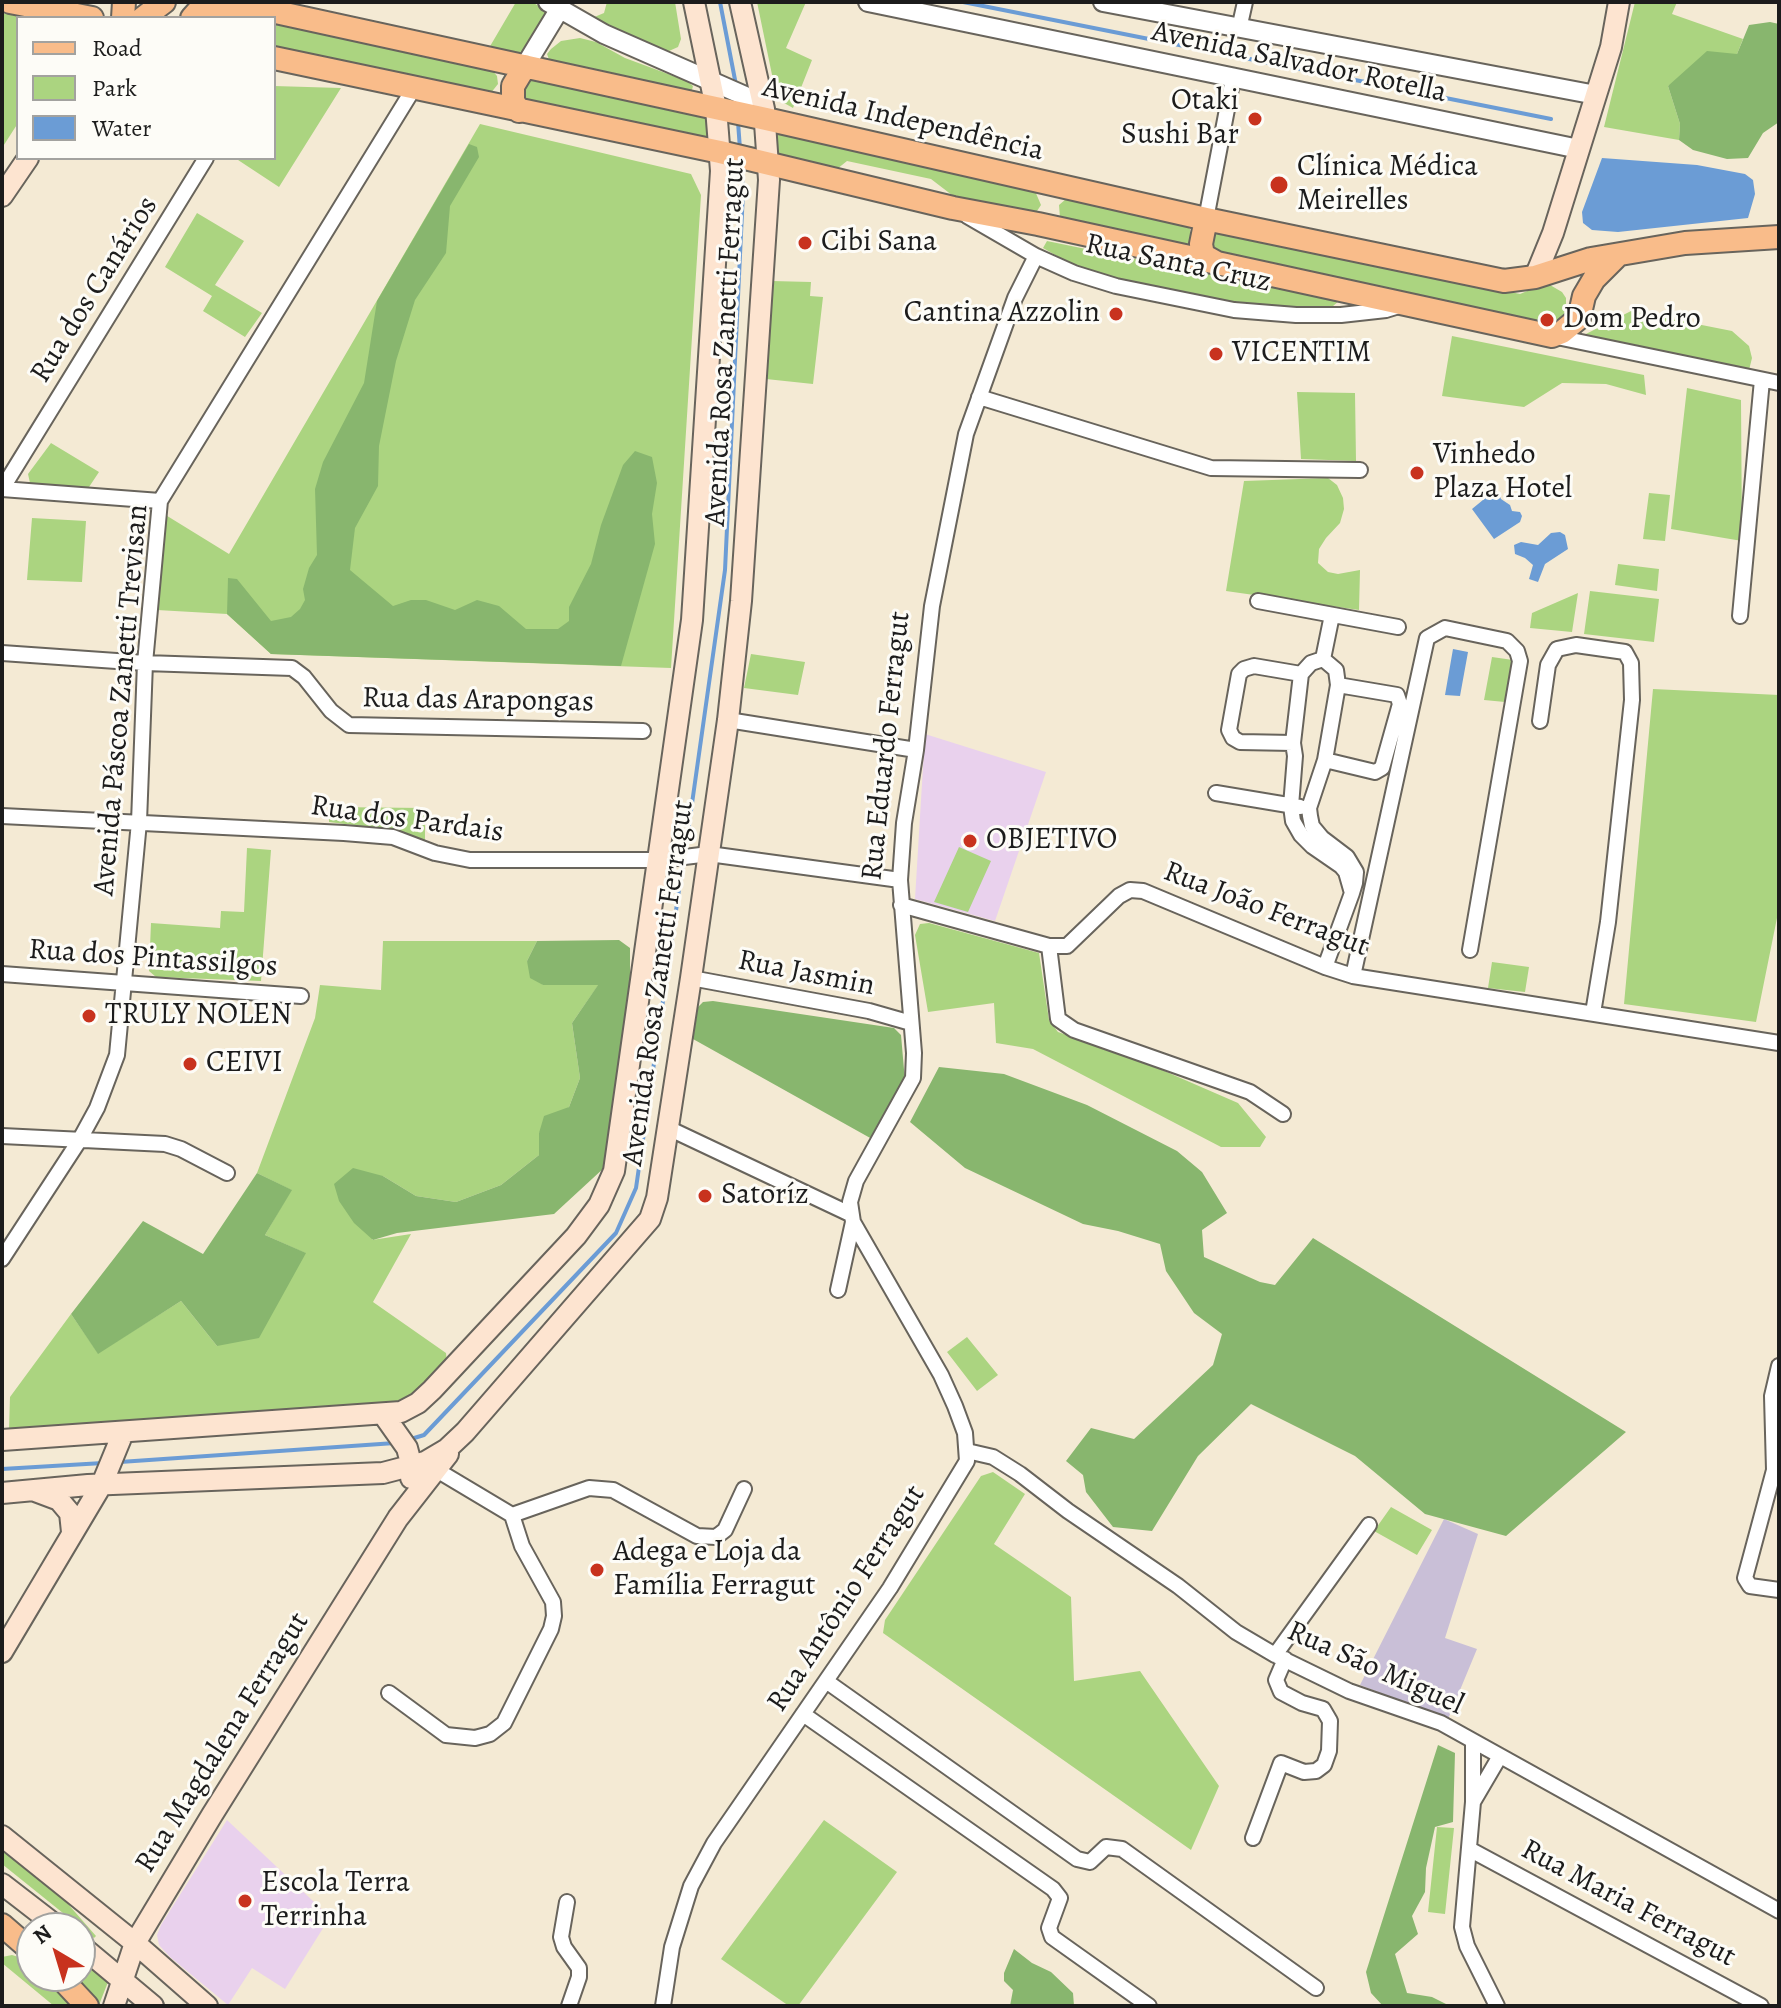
<!DOCTYPE html>
<html>
<head>
<meta charset="utf-8">
<style>
	body { margin:0 }
	#map { position:relative; width:1781px; height:2008px; overflow:hidden; background:#f4ead4; font-family:Alegreya,serif }
	canvas { display:block }
	.frame { position:absolute; inset:0; border:4px solid #1c1c1c; pointer-events:none }
	.legend { position:absolute; left:16px; top:16px; width:260px; height:144px; box-sizing:border-box; background:#fdfcf7; border:2px solid #a3a29f; margin:0; padding:10px 14px; list-style:none; font-size:24px; color:#1c1c1c }
	.legend li { display:flex; align-items:center; gap:16px; height:40px }
	.legend b { width:40px; border:2px solid #a3a29f }
	.north { position:absolute; left:16px; top:1912px; width:80px; height:80px; box-sizing:border-box; background:#fdfcf7; border:2px solid #a3a29f; border-radius:50%; rotate:322deg; font-size:22px; font-weight:700; line-height:32px; text-align:center; color:#1c1c1c }
	.north::after { content:''; display:block; margin:auto; width:28px; height:36px; background:#c8321e; clip-path:polygon(50% 0,100% 100%,50% 72%,0 100%) }
</style>
</head>
<body>
<div id="map">
<canvas width="1781" height="2008"></canvas>
<div class="frame"></div>
<ul class="legend">
<li><b style="height:10px;background:#f9bc8a"></b>Road</li>
<li><b style="height:22px;background:#abd480"></b>Park</li>
<li><b style="height:22px;background:#6b9cd5"></b>Water</li>
</ul>
<div class="north">N</div>
</div>
<script>
const ctx = document.querySelector('canvas').getContext('2d');
ctx.lineJoin = 'round';
function fillPath(path, color) { ctx.fillStyle = color; ctx.fill(path, 'evenodd'); }
const poly = rows => new Path2D(rows.map(r => 'M' + r).join(''));
function strokePath(path, color, width, dash) { ctx.strokeStyle = color; ctx.lineWidth = width; ctx.lineCap = dash ? 'butt' : 'round'; ctx.setLineDash(dash || []); ctx.stroke(path); }
function drawText(font, color, halo, rows, align = 'center') {
  ctx.font = font + ' Alegreya,serif'; ctx.lineWidth = 6; ctx.setLineDash([]); ctx.textBaseline = 'middle'; ctx.strokeStyle = halo; ctx.fillStyle = color; for (const [text, x, y, turn = 0] of rows) {
    ctx.save(); ctx.translate(x, y); ctx.rotate((+turn || 0) * Math.PI / 180); ctx.textAlign = isNaN(turn) ? turn : align; if (halo) ctx.strokeText(text, 0, 0); ctx.fillText(text, 0, 0); ctx.restore();
  }
}
fillPath(poly([
	[925,734,1046,772,995,921,915,899],
	[227,1820,330,1917,285,1989,252,1968,228,2005,170,1957,159,1945,157,1935,161,1925]
]), '#e9d1ed');
fillPath(poly([
	[1444,1519,1478,1534,1445,1638,1477,1649,1448,1719,1360,1685]
]), '#c9bfd7');
fillPath(poly([
	[516,2,532,2,547,11,549,16,528,50,512,54,489,48],
	[607,2,675,2,681,39,678,47,669,51,623,37,592,18,604,13],
	[757,2,806,2,786,48,812,60,793,108,777,99],
	[1635,2,1677,2,1672,14,1743,39,1737,54,1668,86,1680,124,1679,140,1604,127],
	[2,13,27,18,18,18,18,123,2,148],
	[274,22,492,70,497,76,498,84,490,94,274,49],
	[580,38,596,42,625,58,687,81,693,86,692,90,688,93,551,65,547,54,551,49,561,41],
	[533,77,700,113,708,122,707,139,526,106,519,88,522,83],
	[274,86,341,88,279,187,235,158,274,158],
	[480,124,691,174,701,195,671,668,271,654,227,614,157,610,164,514,229,554],
	[782,132,1035,191,1041,205,1035,214,961,202,931,179,847,161,832,173,777,161,776,135],
	[1072,198,1184,223,1190,229,1191,241,1184,248,1060,218,1059,205,1066,199],
	[197,213,244,241,215,285,262,313,245,337,203,311,212,296,165,267],
	[1223,230,1520,294,1542,285,1550,285,1562,292,1566,298,1566,314,1562,320,1548,328,1213,255,1210,237],
	[1047,241,1339,301,1333,306,1308,308,1230,304,1083,271,1043,248],
	[772,281,811,282,810,296,823,297,813,384,766,379],
	[1631,311,1732,331,1749,346,1752,358,1749,370,1582,336],
	[1452,336,1644,375,1646,395,1606,384,1562,383,1524,407,1442,396],
	[1687,388,1741,400,1742,541,1671,529],
	[1297,392,1355,393,1356,461,1301,459],
	[51,443,99,472,87,490,34,488,30,483,28,474],
	[1328,478,1337,485,1343,498,1344,509,1340,523,1326,538,1319,549,1318,563,1328,572,1338,574,1360,570,1359,610,1226,591,1244,481],
	[1649,493,1670,495,1665,541,1643,539],
	[32,518,86,521,82,582,27,580],
	[1618,564,1659,569,1657,591,1615,585],
	[1590,591,1659,599,1654,642,1584,634],
	[1578,593,1572,632,1530,628,1532,613],
	[751,654,805,662,798,695,744,688],
	[1492,657,1513,660,1505,702,1484,700],
	[1653,689,1779,695,1779,908,1756,1022,1624,1004],
	[329,807,425,808,425,845,369,827,329,822],
	[959,847,991,861,968,912,934,902],
	[247,848,271,850,261,981,156,977,149,971,151,923,220,928,221,911,244,912],
	[929,923,1039,953,1049,1020,1058,1032,1139,1060,1238,1103,1266,1137,1260,1147,1221,1147,1033,1049,996,1043,994,1003,928,1012,915,935,920,924],
	[383,941,537,941,527,961,543,985,599,984,572,1023,580,1078,569,1107,539,1133,539,1155,501,1185,456,1202,416,1196,383,1176,372,1240,411,1234,373,1302,446,1353,447,1363,414,1396,396,1404,9,1430,10,1397,71,1314,98,1353,181,1301,217,1346,305,1253,265,1235,291,1190,257,1173,315,1018,320,985,381,990],
	[1492,962,1529,967,1525,992,1488,988],
	[967,1337,998,1375,977,1391,947,1352],
	[993,1472,1025,1494,994,1544,1071,1597,1074,1681,1140,1671,1219,1786,1191,1850,883,1633,885,1620,981,1476],
	[1391,1507,1432,1530,1417,1555,1374,1531],
	[824,1820,897,1872,798,2006,789,2006,721,1959],
	[1437,1827,1454,1828,1445,1914,1428,1912],
	[2,1847,71,1901,68,1904,96,1936,94,1938,2,1864],
	[12,1955,25,1959,32,1965,32,1976,43,1976,71,2006,54,2006,2,1963,2,1957],
	[80,1958,108,1982,99,2005,72,1976,80,1976]
]), '#abd480');
fillPath(poly([
	[1770,22,1779,24,1779,122,1763,133,1748,158,1727,159,1693,150,1679,140,1680,124,1668,86,1707,51,1737,54,1749,25],
	[469,144,477,147,479,157,450,206,446,253,415,300,396,361,379,446,378,486,355,528,350,570,393,606,411,600,426,600,455,610,477,600,499,606,526,629,558,629,569,621,569,607,591,564,601,525,623,465,635,451,652,457,657,483,652,514,655,544,621,666,271,654,227,614,228,578,237,579,271,621,291,617,300,609,305,600,303,589,309,568,317,555,315,489,323,462,364,383,377,301],
	[619,940,630,948,630,983,605,1167,554,1214,397,1233,373,1240,354,1223,339,1201,334,1184,353,1168,383,1176,416,1196,456,1202,501,1185,539,1155,539,1133,544,1116,569,1107,580,1078,572,1023,598,985,543,985,530,978,527,961,537,941],
	[713,1001,894,1028,901,1035,905,1081,872,1139,693,1039,698,1007,703,1002],
	[939,1067,1004,1074,1087,1105,1177,1151,1202,1172,1227,1213,1202,1230,1204,1257,1260,1282,1275,1285,1313,1238,1626,1432,1506,1536,1425,1514,1355,1456,1251,1404,1198,1456,1152,1531,1113,1527,1086,1492,1083,1475,1066,1461,1091,1428,1134,1439,1213,1365,1222,1334,1194,1313,1166,1271,1160,1244,1118,1231,1083,1224,965,1168,910,1122],
	[257,1173,292,1190,265,1235,306,1253,259,1338,217,1346,181,1301,98,1354,71,1314,143,1221,203,1254],
	[1438,1745,1455,1753,1453,1822,1435,1827,1426,1868,1425,1892,1412,1916,1418,1934,1395,1954,1407,1993,1432,1997,1450,2006,1383,2006,1371,1993,1366,1972],
	[1014,1949,1032,1963,1051,1972,1073,1993,1074,2006,1010,2006,1013,1990,1004,1981,1004,1973]
]), '#88b66e');
fillPath(poly([
	[1602,158,1697,165,1745,174,1753,180,1755,194,1748,218,1618,232,1592,230,1583,223,1582,212],
	[1497,489,1501,499,1510,505,1512,511,1520,512,1522,516,1520,522,1494,539,1472,509,1489,495,1491,491],
	[1560,532,1565,535,1568,549,1545,564,1538,582,1529,579,1533,565,1525,558,1515,554,1514,545,1521,542,1538,545,1551,533],
	[1453,649,1468,652,1460,696,1445,695]
]), '#6b9cd5');
strokePath(poly([
	[720,2,736,85],
	[963,2,1551,119],
	[738,122,740,149],
	[685,853,725,570,743,192,741,165],
	[411,1439,424,1435,616,1233,636,1188,683,862],
	[120,1462,395,1443],
	[2,1469,103,1463]
]), '#6b9cd5', 4);
const minor = poly([
	[1239,29,1245,2],
	[967,216,1036,256,1074,273,1116,286,1234,310,1296,315,1341,315,1386,310,1399,306],
	[1206,219,1233,78],
	[1552,336,1779,383],
	[979,397,1211,468,1360,470],
	[160,501,2,489,206,158],
	[1258,601,1398,627],
	[1740,616,1762,380],
	[2,653,145,663,292,668,304,677,331,711,349,725,643,731],
	[1323,659,1332,615],
	[728,720,916,750],
	[1540,721,1548,665,1557,649,1576,645,1625,652,1631,663,1632,700,1608,922,1593,1013],
	[1293,743,1240,742,1233,738,1229,730,1239,674,1244,669,1254,666,1301,674],
	[1325,760,1375,772,1382,768,1400,704,1397,695,1338,685],
	[1216,793,1300,807],
	[2,816,344,833,393,837,435,853,470,860,660,860,709,854,900,880],
	[901,905,1049,946,1067,946,1119,896,1130,890,1143,891,1325,967,1353,976,1779,1043],
	[1049,946,1058,1019,1074,1030,1250,1092,1283,1114],
	[1325,967,1352,893,1355,883,1356,872,1347,857,1322,838,1312,826,1310,816,1309,808,1325,760,1338,685,1336,670,1323,659,1311,663,1301,674,1293,743,1295,756,1291,806,1293,821,1301,835,1312,846,1341,866,1346,872,1352,893],
	[2,974,301,996],
	[1353,976,1427,638,1445,628,1507,641,1517,651,1520,661,1470,950],
	[691,978,869,1011,911,1023],
	[668,1128,850,1214],
	[2,1136,165,1144,181,1149,227,1173],
	[2,1259,79,1141,97,1108,117,1055,139,822,145,663,160,501,414,88],
	[838,1290,853,1222,850,1202,856,1181,913,1078,914,1053,900,880,904,823,916,750,932,606,966,434,1015,298,1036,256],
	[1779,1366,1772,1396,1774,1470,1745,1578,1750,1586,1779,1590],
	[967,1451,993,1457,1020,1474,1068,1511,1178,1586,1236,1632,1275,1655,1349,1691,1441,1723,1779,1911],
	[512,1515,589,1488,613,1490,697,1536,716,1537,725,1530,744,1489],
	[1275,1655,1369,1525],
	[826,1681,1077,1859,1090,1862,1106,1847,1122,1849,1316,1988],
	[389,1693,446,1735,475,1738,490,1734,504,1723,551,1629,554,1616,553,1602,522,1546,512,1515,435,1469,429,1469],
	[803,1714,1053,1889,1060,1898,1049,1928,1052,1937,1149,2006],
	[1473,1741,1473,1802,1462,1927,1467,1946,1497,2006],
	[1473,1802,1500,1756],
	[1253,1838,1281,1763,1304,1772,1316,1771,1324,1765,1329,1751,1330,1721,1323,1709,1302,1703,1281,1692,1276,1680,1285,1659],
	[1469,1849,1761,2006],
	[567,1902,561,1937,564,1947,579,1968,579,1977,569,2006],
	[663,2006,672,1947,691,1886,714,1843,890,1588,967,1461,965,1433,955,1406,941,1375,853,1222]
]);
const tertiary = poly([
	[548,2,604,34,752,99,764,109],
	[868,2,1579,149],
	[1103,2,1596,95],
	[525,66,559,10]
]);
const secondary = poly([
	[2,196,28,158],
	[1535,277,1553,233,1611,47,1619,2],
	[383,1414,407,1448,412,1467,411,1478],
	[2,1440,401,1412,418,1403,432,1390,576,1236,599,1205,614,1171,692,620,721,171,716,108,694,2],
	[35,1491,59,1500,70,1513,72,1532],
	[2,1493,88,1485,383,1473,425,1462,447,1449,465,1432,650,1219,657,1198,691,978,728,720,741,601,769,180,764,109,740,2],
	[2,1652,102,1484,123,1433],
	[2,1836,135,1943,207,2006],
	[2,1884,59,1928],
	[80,1945,153,2006],
	[114,2006,135,1943,212,1815,398,1518,448,1454]
]);
const primary = poly([
	[10,2,92,18],
	[230,2,766,119,1206,219,1504,281,1535,277,1591,259,1685,243,1779,237],
	[123,18,124,2],
	[143,18,164,2],
	[192,18,201,8,243,14],
	[274,58,720,152,953,208,1038,224,1552,336,1562,332,1579,318,1584,296,1594,279,1616,257],
	[519,111,513,101,513,86,525,66],
	[1206,219,1201,244,1203,255,1219,264],
	[2,1925,32,1951],
	[59,1976,87,2006]
]);
strokePath(minor, '#68645c', 18);
strokePath(tertiary, '#68645c', 22);
strokePath(secondary, '#68645c', 24);
strokePath(primary, '#68645c', 26);
strokePath(minor, '#fff', 14);
strokePath(tertiary, '#fff', 18);
strokePath(secondary, '#fde4d0', 20);
strokePath(primary, '#f9bc8a', 22);
for (const [x, y, r, color] of [
	[1255,119,8,"#c8321e"],
	[1279,185,10,"#c8321e"],
	[805,243,8,"#c8321e"],
	[1116,314,8,"#c8321e"],
	[1547,320,8,"#c8321e"],
	[1216,354,8,"#c8321e"],
	[1417,473,8,"#c8321e"],
	[970,841,8,"#c8321e"],
	[89,1016,8,"#c8321e"],
	[190,1064,8,"#c8321e"],
	[705,1196,8,"#c8321e"],
	[597,1570,8,"#c8321e"],
	[245,1901,8,"#c8321e"]
]) { const dot = new Path2D(); dot.arc(x, y, r, 0, 2 * Math.PI); ctx.fillStyle = color; ctx.fill(dot); strokePath(dot, '#fdfcf7', 3); }
drawText('30px', '#1c1c1c', '#fdfcf7', [
	["Avenida Salvador Rotella",1299,63,12],
	["Avenida Independência",903,120,13],
	["Rua Santa Cruz",1178,264,12],
	["Rua dos Canários",95,290,-58],
	["Avenida Rosa Zanetti Ferragut",726,342,-87],
	["Avenida Páscoa Zanetti Trevisan",122,700,-85],
	["Rua das Arapongas",478,701,1],
	["Rua Eduardo Ferragut",887,746,-84],
	["Rua dos Pardais",407,820,8],
	["Rua João Ferragut",1266,910,21],
	["Rua dos Pintassilgos",153,959,4],
	["Rua Jasmin",806,974,11],
	["Avenida Rosa Zanetti Ferragut",659,983,-82],
	["Rua Antônio Ferragut",847,1599,-57],
	["Rua São Miguel",1375,1669,24],
	["Rua Magdalena Ferragut",223,1743,-58],
	["Rua Maria Ferragut",1628,1904,28]
]);
drawText('30px', '#1c1c1c', '#fdfcf7', [
	["Otaki",1239,102,"right"],
	["Sushi Bar",1239,136,"right"],
	["Clínica Médica",1297,168],
	["Meirelles",1297,202],
	["Cibi Sana",821,243],
	["Cantina Azzolin",1100,314,"right"],
	["Dom Pedro",1563,320],
	["VICENTIM",1232,354],
	["Vinhedo",1433,456],
	["Plaza Hotel",1433,490],
	["OBJETIVO",986,841],
	["TRULY NOLEN",105,1016],
	["CEIVI",206,1064],
	["Satoríz",721,1196],
	["Adega e Loja da",613,1553],
	["Família Ferragut",613,1587],
	["Escola Terra",261,1884],
	["Terrinha",261,1918]
], 'left');
</script>
</body>
</html>
